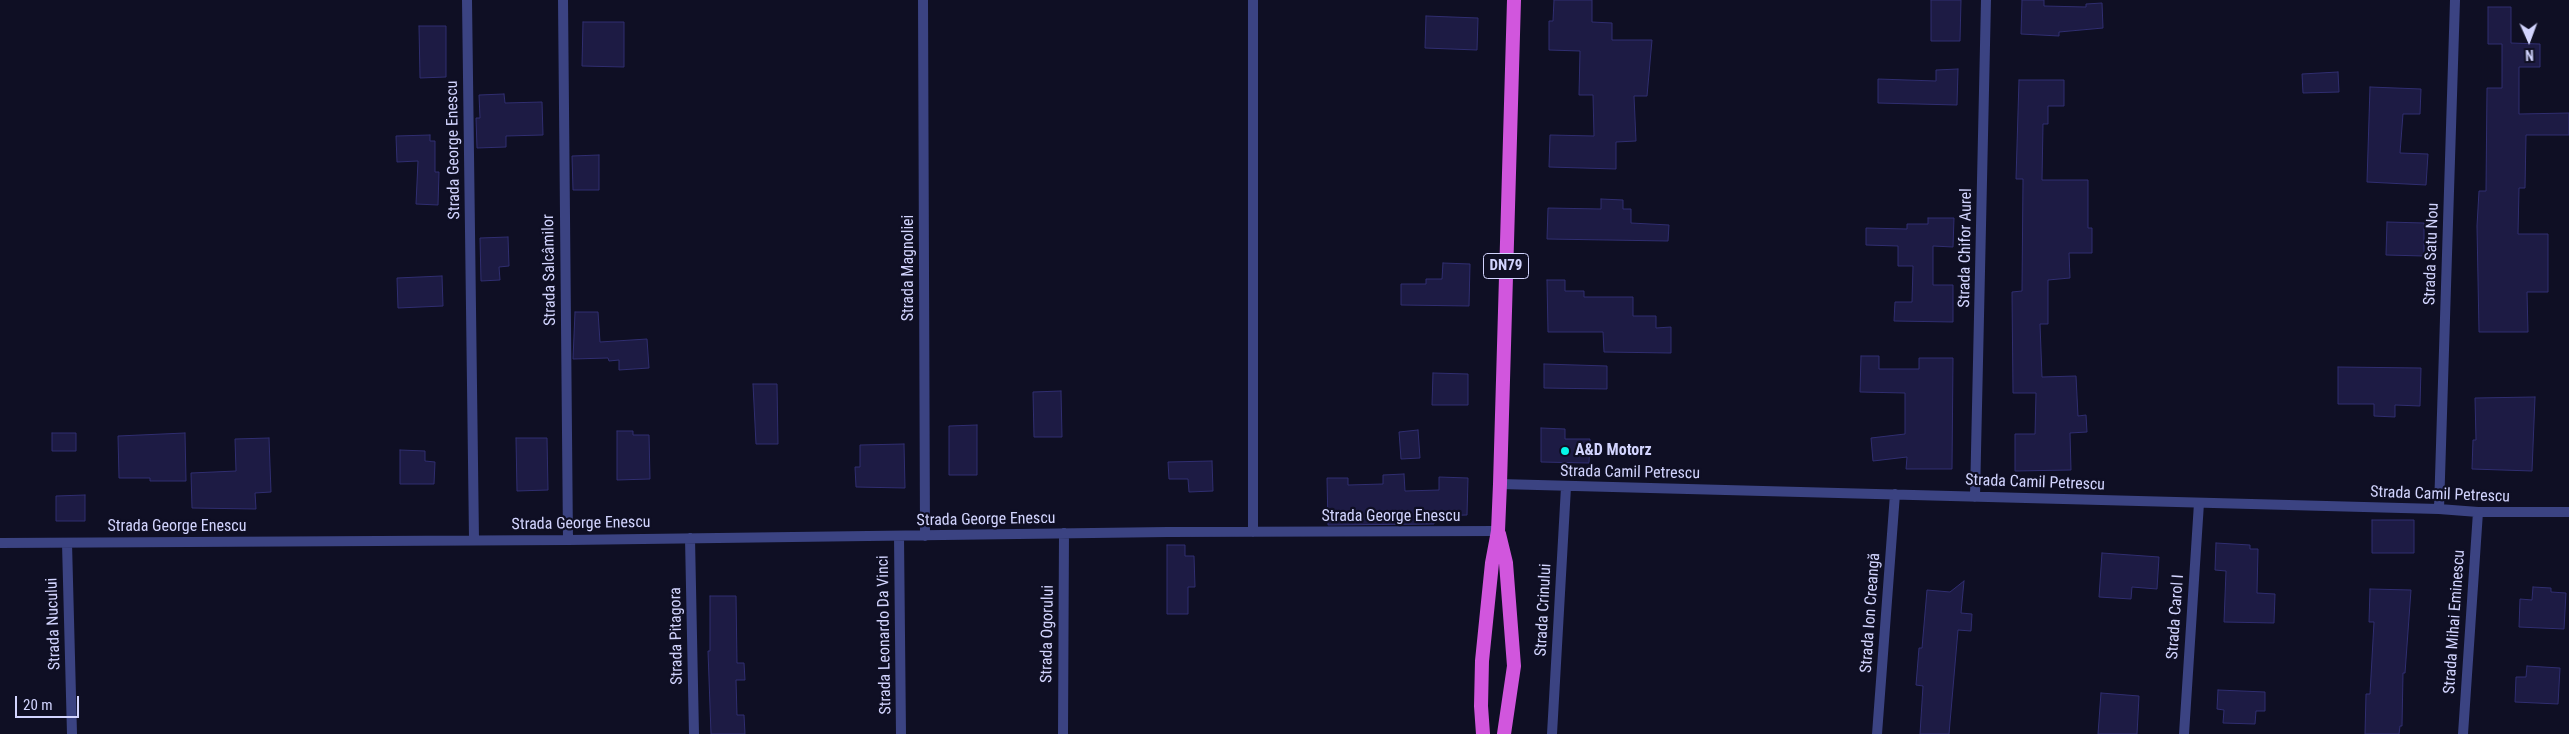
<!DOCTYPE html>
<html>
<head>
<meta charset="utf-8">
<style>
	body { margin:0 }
	#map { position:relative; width:2569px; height:734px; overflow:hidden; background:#0f0f24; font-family:"Roboto Condensed",sans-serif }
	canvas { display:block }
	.north { position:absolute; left:2504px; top:15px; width:50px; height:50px; -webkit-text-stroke:4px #0f0f24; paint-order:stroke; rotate:178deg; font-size:14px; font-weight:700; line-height:20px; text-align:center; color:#d2d4fe }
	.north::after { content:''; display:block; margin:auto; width:18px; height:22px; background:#d2d4fe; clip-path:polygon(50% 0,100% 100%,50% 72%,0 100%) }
	.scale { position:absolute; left:15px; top:696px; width:64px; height:22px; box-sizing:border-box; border:2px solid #d2d4fe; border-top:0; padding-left:6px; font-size:15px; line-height:18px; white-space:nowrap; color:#d2d4fe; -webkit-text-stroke:4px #0f0f24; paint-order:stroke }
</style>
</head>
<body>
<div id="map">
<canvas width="2569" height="734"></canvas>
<div class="north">N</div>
<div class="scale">20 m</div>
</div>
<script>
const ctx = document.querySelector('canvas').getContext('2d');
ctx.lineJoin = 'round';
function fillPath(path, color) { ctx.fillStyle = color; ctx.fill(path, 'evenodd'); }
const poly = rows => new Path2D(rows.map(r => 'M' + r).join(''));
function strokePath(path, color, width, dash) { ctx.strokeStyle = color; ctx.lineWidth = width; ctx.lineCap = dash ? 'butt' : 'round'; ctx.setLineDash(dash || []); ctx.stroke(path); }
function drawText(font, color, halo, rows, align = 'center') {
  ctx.font = font + ' "Roboto Condensed",sans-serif'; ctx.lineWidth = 4.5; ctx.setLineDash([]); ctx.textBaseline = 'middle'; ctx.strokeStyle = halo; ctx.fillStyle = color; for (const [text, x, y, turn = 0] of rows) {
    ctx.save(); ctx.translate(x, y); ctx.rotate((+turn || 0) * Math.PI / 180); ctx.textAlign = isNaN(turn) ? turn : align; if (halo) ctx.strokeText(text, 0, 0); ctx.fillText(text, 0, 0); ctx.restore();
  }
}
const building = poly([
	[1554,0,1592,0,1592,22,1612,23,1612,40,1652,40,1647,96,1634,96,1636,141,1616,142,1616,169,1549,167,1550,135,1594,136,1593,95,1579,95,1580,51,1549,50,1549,21,1553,21,1554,0],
	[1931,0,1961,0,1960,41,1931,41,1931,0],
	[2022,0,2044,0,2044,6,2086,7,2086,4,2102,3,2103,28,2059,32,2059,36,2021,34,2022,0],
	[2488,7,2511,7,2511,43,2540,44,2540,67,2519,67,2519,114,2569,113,2569,135,2526,135,2525,188,2519,188,2518,234,2548,234,2548,292,2527,292,2528,332,2479,332,2477,226,2479,191,2486,191,2487,88,2502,88,2502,44,2488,44,2488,7],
	[1426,16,1478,18,1477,50,1425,48,1426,16],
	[583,22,624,22,624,67,582,66,583,22],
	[419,26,446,26,446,77,420,78,419,26],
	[1958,69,1957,105,1878,103,1878,79,1936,81,1936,70,1958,69],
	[2338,72,2339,92,2303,93,2302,74,2338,72],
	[2019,80,2064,80,2064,106,2048,106,2048,124,2043,124,2042,180,2088,180,2088,228,2092,228,2092,253,2069,253,2070,278,2048,280,2048,324,2040,324,2042,377,2076,376,2078,416,2086,415,2087,432,2070,433,2071,470,2015,471,2015,434,2035,434,2036,393,2013,393,2012,292,2022,291,2023,179,2016,179,2019,80],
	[2370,87,2421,89,2420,114,2403,114,2400,153,2428,154,2426,185,2367,182,2370,87],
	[504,94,505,103,542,102,543,135,506,136,506,147,477,148,476,118,480,118,479,95,504,94],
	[430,135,430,141,435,141,435,172,439,172,438,205,416,204,418,161,397,162,396,136,430,135],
	[599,155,599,190,573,190,572,156,599,155],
	[1601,199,1623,200,1623,209,1631,209,1631,223,1669,225,1668,241,1547,239,1548,208,1601,209,1601,199],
	[1928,218,1954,218,1953,247,1933,246,1933,285,1953,285,1953,322,1894,321,1895,302,1912,302,1913,266,1898,266,1898,246,1866,245,1866,228,1907,229,1907,224,1928,224,1928,218],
	[2387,222,2424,223,2424,256,2386,255,2387,222],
	[508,237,509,266,499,267,500,280,481,281,480,238,508,237],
	[1443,263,1470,264,1469,306,1401,305,1401,284,1426,284,1426,279,1442,279,1443,263],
	[442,276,443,306,398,308,397,278,442,276],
	[1547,280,1565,280,1565,291,1584,291,1584,297,1633,297,1633,316,1656,316,1656,328,1671,327,1671,353,1604,352,1603,332,1548,332,1547,280],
	[575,312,598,312,600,342,647,339,649,368,619,370,619,360,609,361,608,358,573,359,575,312],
	[1861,356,1879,356,1879,369,1919,369,1919,358,1953,358,1952,469,1906,469,1907,457,1873,461,1871,438,1905,434,1905,393,1860,392,1861,356],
	[1544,364,1607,366,1607,389,1544,388,1544,364],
	[2338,367,2421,368,2420,406,2395,405,2395,417,2374,416,2374,404,2338,404,2338,367],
	[1433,373,1468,374,1468,405,1432,405,1433,373],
	[753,384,777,384,778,444,756,444,753,384],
	[1061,391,1062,437,1034,437,1033,392,1061,391],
	[2535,397,2532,471,2472,469,2473,440,2476,440,2475,398,2535,397],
	[977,425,977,475,949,475,949,426,977,425],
	[1541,428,1565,429,1565,439,1590,439,1589,463,1541,462,1541,428],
	[1418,430,1420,458,1401,459,1399,432,1418,430],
	[617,431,633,431,633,435,649,435,650,479,617,480,617,431],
	[52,433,76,433,76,451,52,451,52,433],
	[185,433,186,481,150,481,150,478,119,478,118,436,185,433],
	[269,438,271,492,255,493,256,509,192,508,191,473,236,471,235,439,269,438],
	[516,438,547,438,548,490,517,491,516,438],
	[904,444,905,488,856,487,855,467,860,467,860,445,904,444],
	[400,450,425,451,425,461,435,462,434,484,400,484,400,450],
	[1212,461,1213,491,1189,492,1188,479,1169,479,1168,462,1212,461],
	[1404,474,1405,491,1439,490,1439,477,1468,478,1467,515,1433,516,1434,524,1328,525,1327,478,1348,478,1348,485,1383,484,1383,475,1404,474],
	[85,495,85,521,56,521,56,496,85,495],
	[2372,520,2414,520,2414,553,2372,553,2372,520],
	[2216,543,2250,545,2250,549,2258,549,2257,593,2275,594,2274,623,2224,622,2226,571,2215,570,2216,543],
	[1167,545,1185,545,1185,556,1194,556,1195,587,1188,587,1188,614,1167,614,1167,545],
	[2102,553,2159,557,2157,589,2132,587,2131,599,2099,597,2102,553],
	[1964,581,1961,613,1972,614,1971,631,1958,630,1949,734,1920,734,1923,686,1916,685,1919,648,1922,648,1927,590,1950,592,1964,581],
	[2533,587,2551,588,2551,592,2566,593,2564,629,2519,627,2520,599,2532,600,2533,587],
	[2370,589,2411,590,2405,673,2403,673,2402,726,2400,726,2399,734,2365,734,2366,694,2370,694,2374,622,2369,622,2370,589],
	[710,596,736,596,737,663,744,663,745,680,736,680,737,715,744,715,745,734,711,734,708,651,710,651,710,596],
	[2527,666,2560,668,2558,704,2515,702,2516,677,2526,677,2527,666],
	[2218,690,2265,692,2265,711,2256,711,2255,724,2223,723,2224,710,2217,709,2218,690],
	[2101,693,2139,696,2137,734,2098,734,2101,693]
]);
fillPath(building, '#1d1b44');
strokePath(building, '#302e70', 1);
strokePath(poly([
	[467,0,474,539],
	[563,0,568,540],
	[923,0,925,536],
	[1500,484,2439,509,2478,512,2569,512],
	[1975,497,1986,0],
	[2439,509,2455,0],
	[1253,532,1253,0],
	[899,536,901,734],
	[690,538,694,734],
	[0,543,568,540,1168,532,1498,531],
	[67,543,72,734],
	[1063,734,1064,533],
	[1552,734,1566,487],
	[1877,734,1895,494],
	[2184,734,2199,503],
	[2463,734,2478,512]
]), '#3b4382', 10);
strokePath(poly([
	[1499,534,1506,563,1514,666,1504,734],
	[1483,734,1481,706,1482,661,1492,563,1498,531,1500,484,1514,0]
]), '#d156dd', 14);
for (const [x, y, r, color] of [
	[1565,451,5,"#05f8e9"]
]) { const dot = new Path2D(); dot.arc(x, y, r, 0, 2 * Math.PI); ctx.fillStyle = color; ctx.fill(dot); strokePath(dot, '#0f0f24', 2); }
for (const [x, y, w] of [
	[1506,266,45]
]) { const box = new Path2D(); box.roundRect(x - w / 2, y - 12.5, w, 25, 4); ctx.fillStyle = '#0f0f24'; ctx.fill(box); strokePath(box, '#d2d4fe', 1); }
drawText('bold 15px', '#d2d4fe', null, [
	["DN79",1506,266]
]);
drawText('16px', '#d2d4fe', '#0f0f24', [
	["Strada George Enescu",454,150,-91],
	["Strada Chifor Aurel",1966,248,-89],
	["Strada Satu Nou",2432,254,-88],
	["Strada Magnoliei",909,268,-90],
	["Strada Salcâmilor",550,270,-91],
	["Strada Camil Petrescu",1630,473,1],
	["Strada Camil Petrescu",2035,483,2],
	["Strada Camil Petrescu",2440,495,2],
	["Strada George Enescu",1391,517],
	["Strada George Enescu",986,520,-1],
	["Strada George Enescu",581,524,-1],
	["Strada George Enescu",177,527],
	["Strada Crinului",1544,610,-87],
	["Strada Ion Creangă",1871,613,-86],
	["Strada Carol I",2176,617,-86],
	["Strada Mihai Eminescu",2455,622,-86],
	["Strada Nucului",54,624,-92],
	["Strada Ogorului",1048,634,-89],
	["Strada Leonardo Da Vinci",885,635,-91],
	["Strada Pitagora",677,636,-91]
]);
drawText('bold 16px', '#d2d4fe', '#0f0f24', [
	["A&D Motorz",1575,451]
], 'left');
</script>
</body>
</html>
